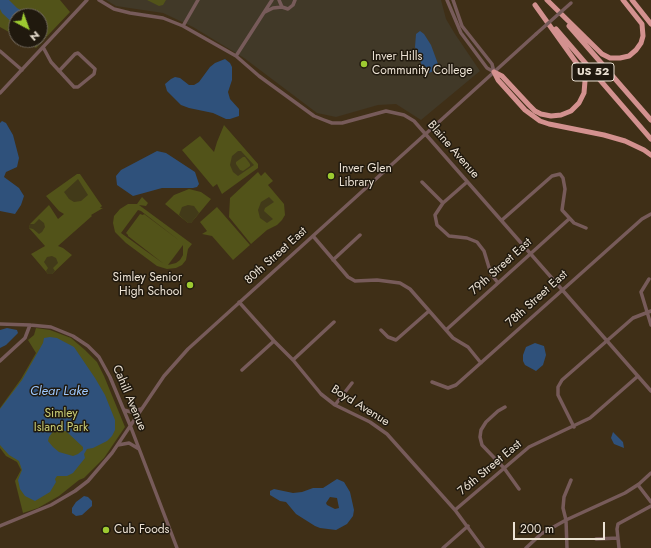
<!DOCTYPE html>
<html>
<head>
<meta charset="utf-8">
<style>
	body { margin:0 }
	#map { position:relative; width:651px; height:548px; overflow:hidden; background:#3f2f17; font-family:Jost,sans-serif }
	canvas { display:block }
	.north { position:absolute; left:8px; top:8px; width:40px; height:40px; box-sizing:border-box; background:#20190e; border:1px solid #72695d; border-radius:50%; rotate:139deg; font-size:11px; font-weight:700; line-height:16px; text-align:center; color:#ece2d4 }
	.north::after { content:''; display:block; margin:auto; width:14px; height:18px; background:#9dca31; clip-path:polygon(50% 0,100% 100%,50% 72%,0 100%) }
	.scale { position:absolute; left:513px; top:522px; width:92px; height:18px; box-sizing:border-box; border:2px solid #ece2d4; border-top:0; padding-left:5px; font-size:12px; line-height:14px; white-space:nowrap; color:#ece2d4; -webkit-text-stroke:3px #20190e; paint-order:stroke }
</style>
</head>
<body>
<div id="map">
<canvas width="651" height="548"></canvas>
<div class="north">N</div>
<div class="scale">200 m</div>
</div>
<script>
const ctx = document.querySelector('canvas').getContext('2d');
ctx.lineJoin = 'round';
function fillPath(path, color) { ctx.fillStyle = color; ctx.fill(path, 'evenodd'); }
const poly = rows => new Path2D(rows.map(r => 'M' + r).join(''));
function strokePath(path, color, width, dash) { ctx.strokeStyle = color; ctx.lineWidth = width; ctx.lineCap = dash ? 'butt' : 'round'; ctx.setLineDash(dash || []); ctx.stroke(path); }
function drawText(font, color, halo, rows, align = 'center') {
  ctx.font = font + ' Jost,sans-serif'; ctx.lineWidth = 3; ctx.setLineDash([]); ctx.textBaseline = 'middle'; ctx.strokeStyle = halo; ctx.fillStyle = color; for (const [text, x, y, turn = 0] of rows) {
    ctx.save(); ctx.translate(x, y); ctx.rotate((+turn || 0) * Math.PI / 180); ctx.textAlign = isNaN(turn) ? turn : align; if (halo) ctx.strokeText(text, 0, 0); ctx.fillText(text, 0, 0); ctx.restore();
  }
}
fillPath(poly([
	[106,0,441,0,446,19,455,34,480,71,421,120,396,104,378,105,336,117,317,113,244,58,193,27,163,13,116,6]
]), '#413928');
fillPath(poly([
	[0,0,60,0,70,12,36,48,23,40,40,40,40,16,16,16,16,36,0,27],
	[147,0,166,0,163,5,159,6],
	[224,125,258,164,258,168,222,194,217,184,213,187,182,150,200,136,214,152,217,142],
	[258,172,261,176,265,172,273,181,268,185,284,204,285,215,282,220,277,225,267,230,251,244,229,217,230,198],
	[77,174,80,174,102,206,100,208,103,208,91,215,92,216,58,246,63,248,72,255,52,274,48,274,31,254,45,246,29,228,30,224,49,205,58,219,64,214,59,211,46,196],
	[189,189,201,192,211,199,191,223,188,223,165,204,174,195],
	[142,197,148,203,146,206,139,205,192,244,188,249,186,260,182,265,176,268,167,269,157,266,126,243,115,232,113,223,114,216,120,209,128,204,137,204],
	[138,210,141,211,180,241,144,214,143,215,140,214,126,233,128,235,128,236,164,264,121,233],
	[183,245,183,255,180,260,176,263,168,265],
	[217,207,250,245,233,260,212,236,202,234,207,231,200,222],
	[36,328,50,330,71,338,85,350,97,362,104,376,125,427,104,458,84,478,79,480,59,496,38,508,23,513,15,481,21,470,17,462,6,456,0,448,0,408,21,379,36,353,28,340,34,335]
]), '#525319');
fillPath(poly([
	[238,151,241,151,254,165,238,176,233,172,230,165,232,156],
	[243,157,245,157,250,164,250,166,243,171,240,170,236,164,236,162],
	[78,179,88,195,81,201,74,202,69,199,64,192],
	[269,197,274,202,265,208,264,211,273,219,267,223,260,218,258,210,261,202],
	[188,205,194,206,199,213,191,223,188,223,179,215,182,207],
	[39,219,44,223,45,227,42,232,39,234,33,229,29,228,30,224,34,224],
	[52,256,56,258,58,263,53,268,55,271,52,274,48,274,46,271,48,268,44,262,47,257]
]), '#423a19');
fillPath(poly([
	[0,0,9,0,17,8,31,16,16,16,16,26,2,13,0,9],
	[420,31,424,34,431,45,438,64,436,70,429,73,426,73,424,71,415,47,416,34],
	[225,59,230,63,232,67,232,80,228,92,230,99,239,109,239,116,230,119,226,119,213,113,189,108,181,105,167,91,165,84,171,79,175,77,180,78,189,85,194,85,199,82,210,67,215,63],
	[2,121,6,123,13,135,19,158,17,167,6,172,4,177,19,188,24,196,21,205,15,214,0,211,0,123],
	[157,151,166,153,195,172,199,184,197,187,193,188,162,188,133,196,117,185,116,176,121,170],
	[7,328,17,330,18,333,6,345,0,348,0,330],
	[50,337,57,338,74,347,95,378,105,395,115,420,115,430,112,436,107,441,93,448,87,449,84,454,85,458,73,473,67,476,57,476,55,479,56,482,50,492,35,501,25,496,20,489,18,480,22,470,19,461,9,455,0,445,0,409,22,380,43,343,44,338],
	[54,430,66,431,68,433,83,447,83,450,78,454,73,456,59,452,53,447,48,441,49,437],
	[535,343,544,346,546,355,543,365,536,371,525,365,523,361,523,355,526,347],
	[613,432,623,442,624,448,614,444,611,438],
	[337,479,344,482,350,492,354,510,353,516,347,524,336,530,320,528,315,526,296,514,286,502,280,501,270,495,270,491,274,489,293,493,302,492,313,488,323,488],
	[330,497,337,498,339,508,335,509,327,505,326,503],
	[84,496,88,497,92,501,92,506,82,515,76,516,72,513,72,508,76,502]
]), '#2f517b');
strokePath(poly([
	[99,0,114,9,130,13,163,18,183,26,236,56,259,76,314,116,324,120,332,123,342,123,386,111,404,115,414,121,651,391],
	[279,0,282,7],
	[447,0,461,33,487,68,494,72],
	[453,0,462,26,492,64,494,72],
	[265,12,273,8,282,7,288,9,293,5,295,0],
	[183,26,198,0],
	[43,47,51,62,74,87,78,87,94,74,95,69,78,53,75,54,59,71],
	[0,51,22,70],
	[236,56,272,0],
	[0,93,87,0],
	[422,182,443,203],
	[467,182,443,203,435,215,437,225,449,236,467,238,477,242,484,251,491,274,498,283],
	[502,220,552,176,560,174,563,178,565,189,562,210,574,223,586,228],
	[313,236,348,277,355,281,377,280,400,283,410,289,453,338,468,347,481,363],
	[333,260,360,235],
	[649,279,641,292,651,325],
	[239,302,274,341,293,360,321,394,335,405,370,422,387,434,455,510,483,548],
	[0,324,30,325,51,327,73,336,88,346,99,357,110,377,130,425,177,548],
	[381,330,388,337,396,340,429,311],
	[446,330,569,219],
	[293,360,334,322],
	[0,361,25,338,30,325],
	[242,370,274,341],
	[432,382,448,388,456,385,642,219,651,214],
	[335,405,352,383],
	[505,407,498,411,486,422,481,430,480,437,482,445,504,468,519,489],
	[124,410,131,412,141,409],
	[574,427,558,395,558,387,562,380,633,318,651,311],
	[118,445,129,443,139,449],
	[638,485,651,502],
	[455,510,529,447,590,418,638,376],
	[0,526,51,505,75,491,88,481,112,453,164,376,188,349,536,34],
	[596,539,618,538],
	[443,548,468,526],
	[526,548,541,534,566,520,625,493,639,484,651,473],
	[567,548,566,520,563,508,564,497,571,480],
	[619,548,617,529,618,524,651,506]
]), '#775b5a', 3.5);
strokePath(poly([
	[547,0,602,54,610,58,620,58,629,56,636,50,641,43,643,36,642,24,623,0],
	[632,0,651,24],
	[569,26,651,120],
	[556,29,651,139],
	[494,72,502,76,529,105,535,111,541,114,551,116,561,115,571,111,579,103,584,93,585,81,580,68,535,5],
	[494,72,498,80,525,110,540,121,549,124,604,135,625,141,644,150,651,155]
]), '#d3918f', 5);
strokePath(poly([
	[536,34,571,3]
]), '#775b5a', 3.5);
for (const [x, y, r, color] of [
	[364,64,4,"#9dca31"],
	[331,176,4,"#9dca31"],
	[190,285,4,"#9dca31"],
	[106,530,4,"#9dca31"]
]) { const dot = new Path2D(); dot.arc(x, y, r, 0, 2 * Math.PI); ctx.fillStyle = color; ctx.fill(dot); strokePath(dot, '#20190e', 1.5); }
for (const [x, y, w] of [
	[593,72,42]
]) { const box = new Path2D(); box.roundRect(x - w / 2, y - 9, w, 18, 3); ctx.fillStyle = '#20190e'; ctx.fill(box); strokePath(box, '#ece2d4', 1); }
drawText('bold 11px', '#ece2d4', null, [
	["US 52",593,72]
]);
drawText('12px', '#ece2d4', '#20190e', [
	["Inver Hills",372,57],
	["Community College",372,71],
	["Inver Glen",339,169],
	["Library",339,183],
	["Simley Senior",182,278,"right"],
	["High School",182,292,"right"],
	["Cub Foods",114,530]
], 'left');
drawText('12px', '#ece2d4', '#20190e', [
	["Blaine Avenue",453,150,49],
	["80th Street East",276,256,-42],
	["79th Street East",501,267,-42],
	["78th Street East",537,299,-42],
	["Cahill Avenue",129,398,67],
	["Boyd Avenue",360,406,32],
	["76th Street East",490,468,-40]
]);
drawText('12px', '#cace77', '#20190e', [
	["Simley",61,414],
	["Island Park",61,428]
]);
drawText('italic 13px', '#9cc7fd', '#20190e', [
	["Clear Lake",59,392]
]);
</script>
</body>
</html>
